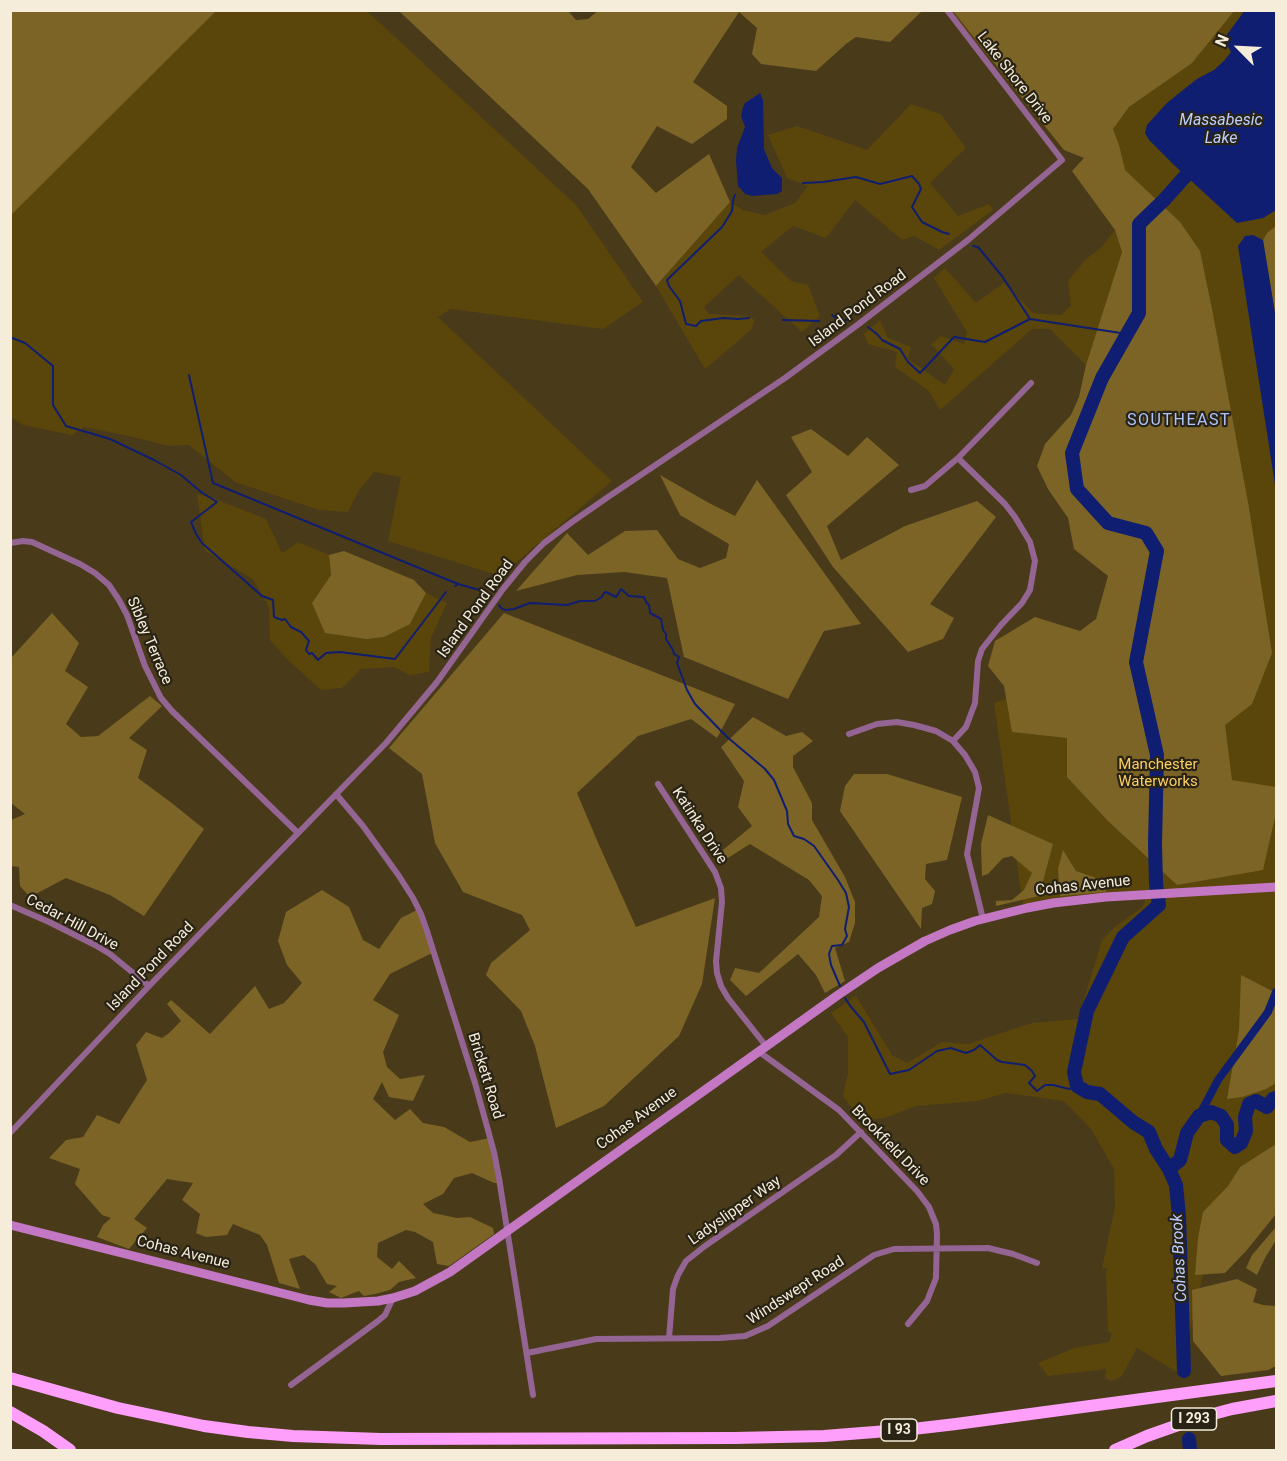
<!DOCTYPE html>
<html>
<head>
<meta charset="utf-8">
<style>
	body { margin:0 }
	#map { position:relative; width:1287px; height:1461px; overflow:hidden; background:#493b1a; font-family:Roboto,sans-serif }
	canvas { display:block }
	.frame { position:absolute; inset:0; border:12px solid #f5edda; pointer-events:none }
	.north { position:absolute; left:1209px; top:18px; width:60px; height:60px; -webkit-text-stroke:4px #292315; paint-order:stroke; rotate:294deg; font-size:16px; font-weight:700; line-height:24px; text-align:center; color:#f5edda }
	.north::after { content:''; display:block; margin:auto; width:21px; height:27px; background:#f5edda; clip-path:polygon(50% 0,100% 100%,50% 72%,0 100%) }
</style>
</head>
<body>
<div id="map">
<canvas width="1287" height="1461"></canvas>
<div class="frame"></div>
<div class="north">N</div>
</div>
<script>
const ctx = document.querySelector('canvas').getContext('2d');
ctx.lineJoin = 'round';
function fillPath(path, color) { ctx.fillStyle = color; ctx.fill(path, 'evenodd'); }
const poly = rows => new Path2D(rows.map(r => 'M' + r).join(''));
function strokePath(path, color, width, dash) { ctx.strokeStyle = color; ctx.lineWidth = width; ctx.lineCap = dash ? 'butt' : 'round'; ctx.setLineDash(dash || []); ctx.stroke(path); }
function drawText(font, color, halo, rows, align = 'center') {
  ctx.font = font + ' Roboto,sans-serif'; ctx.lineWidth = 4.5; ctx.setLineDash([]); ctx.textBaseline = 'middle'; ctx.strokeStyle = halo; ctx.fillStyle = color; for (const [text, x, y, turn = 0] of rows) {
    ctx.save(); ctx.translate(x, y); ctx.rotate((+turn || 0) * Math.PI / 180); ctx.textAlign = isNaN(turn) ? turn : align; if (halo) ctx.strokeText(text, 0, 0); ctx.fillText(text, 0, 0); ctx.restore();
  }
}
fillPath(poly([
	[11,11,367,11,576,205,643,302,603,329,451,309,438,317,612,481,500,576,388,541,401,477,374,472,358,492,348,512,319,510,235,482,189,445,169,446,129,436,84,427,72,435,23,425,11,417],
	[951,11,1245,11,1224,38,1231,52,1224,61,1214,70,1197,79,1180,92,1167,103,1147,125,1263,218,1276,210,1276,1144,1240,1167,1228,1186,1222,1192,1180,1374,1137,1348,1121,1377,1111,1381,1105,1378,1106,1369,1048,1376,1038,1363,1074,1348,1109,1342,1112,1334,1108,1331,1106,1273,1108,1269,1102,1268,1115,1207,1114,1169,1091,1129,1064,1101,1006,1093,977,1101,916,1106,885,1118,861,1120,843,1096,848,1073,848,1037,831,1013,856,996,892,1055,907,1063,942,1042,968,1044,1032,1023,1078,1019,1102,940,1116,926,1140,909,1145,903,1144,893,1023,905,994,703,1146,651,1153,234,1075,143,1059,144],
	[911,104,941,114,966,148,930,183,958,216,989,204,993,210,939,250,914,236,902,240,855,200,826,238,793,226,761,252,791,281,808,285,820,316,802,332,739,275,704,307,709,314,747,316,755,320,751,330,705,369,656,286,730,202,743,210,765,215,795,203,808,186,787,178,768,135,797,126,867,150],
	[1115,230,1122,252,1086,365,1050,329,1032,329,940,410,929,391,895,367,897,352,868,344,864,334,880,320,888,338,911,347,908,359,945,385,954,369,931,344,941,336,964,344,967,332,934,278,945,268,976,303,1004,283,1033,313,1061,315,1071,306,1068,281,1086,259,1101,248],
	[197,494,215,499,266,519,282,553,298,542,329,555,331,575,312,603,410,624,426,593,447,603,431,638,429,672,409,675,394,667,361,669,342,688,321,690,288,660,270,640,269,607,253,579,205,551]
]), '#5a450b');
fillPath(poly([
	[11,10,216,10,216,11,11,215],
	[599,10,922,10,922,11,890,42,856,37,846,44,816,71,761,64,752,54,757,28,739,12,693,82,727,106,727,119,692,144,657,126,631,167,656,193,709,154,730,202,656,286,588,189,399,11,568,11,576,20,588,19],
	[953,11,1234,11,1192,63,1129,107,1113,129,1119,145,1125,170,1180,222,1200,251,1212,309,1248,502,1272,653,1252,704,1225,725,1232,780,1276,787,1276,813,1263,870,1177,885,1107,820,1067,777,1067,738,1012,732,1004,686,988,666,995,641,1035,617,1080,631,1096,619,1108,576,1074,549,1068,518,1048,489,1037,466,1045,444,1071,415,1079,397,1086,365,1122,252,1115,230,1072,171,1084,158,1064,150],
	[1276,226,1276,319,1263,240,1267,233],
	[811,429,848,456,867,437,899,465,827,526,841,560,905,526,977,501,996,517,930,604,954,618,943,639,908,652,833,567,786,495,812,472,791,437],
	[660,475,709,503,735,516,757,480,861,624,824,631,788,699,684,657,667,578,624,572,577,575,516,591,567,533,588,555,625,531,657,530,678,559,700,568,726,558,729,544,680,515],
	[344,551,414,580,426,593,410,624,384,637,366,639,325,633,312,603,331,575,329,555],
	[52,613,79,643,65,671,88,687,66,724,81,737,98,736,150,696,162,706,129,738,147,750,138,778,173,804,204,829,144,916,110,895,66,878,30,897,20,886,19,867,11,866,11,820,25,814,11,803,11,658],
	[504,613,735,704,717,738,691,719,638,736,577,793,599,845,636,927,715,898,702,984,679,1036,604,1106,556,1128,535,1046,521,1011,486,975,491,963,530,930,522,915,463,892,435,843,422,774,389,748],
	[753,717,786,736,802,732,813,741,793,756,793,767,812,803,812,820,845,877,855,902,855,923,849,942,835,948,845,981,825,993,816,975,798,954,746,996,730,980,735,968,759,973,819,917,822,896,809,880,750,844,720,863,718,854,752,826,738,807,744,781,721,747],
	[854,774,887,774,962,797,947,860,926,864,925,879,935,891,932,904,922,908,921,929,840,811,845,786],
	[988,815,1053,844,1039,896,996,906,996,901,1012,900,1024,890,1032,873,1012,856,1003,858,988,874,982,876,981,844],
	[1063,850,1076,871,1102,880,1106,892,1060,896,1058,869],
	[322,890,349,907,363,940,379,949,401,918,419,909,434,952,390,974,373,1000,399,1015,383,1052,387,1067,400,1079,425,1075,413,1101,389,1097,382,1082,373,1099,395,1120,410,1109,423,1123,444,1127,470,1142,490,1138,500,1183,494,1183,472,1173,454,1178,443,1194,423,1204,433,1213,457,1218,470,1217,493,1228,494,1234,449,1266,437,1264,433,1242,415,1232,406,1230,378,1243,377,1257,392,1269,399,1261,416,1278,399,1282,390,1290,375,1294,364,1296,359,1291,341,1298,329,1292,337,1286,327,1284,315,1264,304,1255,289,1259,300,1289,279,1283,267,1245,260,1235,233,1224,227,1235,206,1237,196,1233,200,1214,182,1200,193,1183,167,1179,134,1219,147,1228,129,1249,97,1237,103,1225,111,1218,102,1215,75,1184,80,1169,49,1158,66,1140,83,1137,97,1115,119,1124,147,1080,136,1045,146,1032,162,1038,168,1034,181,1021,167,1004,171,1000,210,1034,255,986,269,1009,284,1003,302,983,287,965,278,941,286,912],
	[1241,975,1276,993,1276,1083,1266,1089,1242,1097,1227,1099,1239,1031],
	[1276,1144,1276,1214,1246,1251,1225,1273,1195,1275,1198,1238,1203,1212,1228,1186,1240,1167],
	[1276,1227,1276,1240,1265,1258,1257,1275,1246,1268,1252,1255],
	[1237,1279,1257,1289,1253,1302,1263,1305,1276,1306,1276,1366,1268,1370,1221,1376,1193,1341,1192,1290]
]), '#7c6427');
fillPath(poly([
	[1245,10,1276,11,1276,210,1263,218,1237,223,1174,165,1149,140,1145,133,1147,125,1167,103,1197,79,1214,70,1224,61,1231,52,1224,39],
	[760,93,763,100,764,149,772,168,782,178,782,191,777,194,752,196,745,194,738,186,736,161,737,148,745,127,741,116,743,107,745,103],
	[1253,235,1263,240,1276,319,1276,491,1238,246,1245,236]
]), '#0f1e71');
strokePath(poly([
	[803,183,823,182,856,177,880,184,912,176,919,184,921,189,912,207,922,222,942,232,949,234],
	[735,195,733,200,732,211,722,227,667,280,669,286,680,301,686,324,696,326,701,321,723,318,738,319,749,318],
	[973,246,978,247,1002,276,1030,319],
	[832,315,838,320,851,320],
	[783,320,819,321],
	[868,327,878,335,882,340,900,349,908,362,920,373,954,337,985,342,1030,319,1127,334],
	[10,337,25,343,53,366,53,405,66,426,110,439,154,460,181,475,201,492,217,502,191,522,196,534,202,543,262,596,273,600,274,617,282,620,285,619,291,627,301,632,309,641,306,650,309,654,312,653,318,660,326,653,340,652,395,659,446,592],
	[189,375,213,483,458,584],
	[455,586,458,584,483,591,490,598],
	[499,605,502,609,506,610,514,609,530,603,567,605,580,601,595,601,602,597,604,593,606,592,616,597,621,589,629,596,644,597,646,602,649,605,650,613,661,619,663,630,666,634,666,639,673,650,674,654,679,657,677,663,687,690,695,704,726,736,765,769,774,780,787,811,788,824,794,836,804,839,814,846,838,880,846,893,849,907,845,929,847,936,842,945,832,946,829,954,831,965,840,986],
	[845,998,851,1007,864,1022,890,1074,909,1070,937,1051,951,1048,966,1053,974,1050,980,1045,997,1060,1002,1062,1025,1065,1032,1071,1035,1076,1029,1083,1037,1091,1045,1085,1053,1085,1069,1089,1077,1086]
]), '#0f1e71', 2);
strokePath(poly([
	[1199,1116,1218,1080,1268,1012,1276,992]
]), '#0f1e71', 8);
strokePath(poly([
	[1169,1169,1180,1160,1187,1133,1199,1116,1211,1112,1221,1116,1227,1125,1227,1140,1235,1147,1241,1143,1246,1131,1245,1117,1249,1104,1256,1101,1267,1107,1273,1099,1276,1098],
	[1184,1371,1179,1216,1176,1185,1169,1169,1156,1149,1149,1132,1133,1122,1100,1094,1087,1092,1077,1086,1074,1072,1087,1011,1123,937,1159,905,1156,884,1155,843,1157,755,1136,662,1157,551,1146,533,1108,523,1077,489,1072,453,1102,378,1139,313,1139,224,1164,200,1198,162],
	[1189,1439,1190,1450]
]), '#0f1e71', 14);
strokePath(poly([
	[911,490,925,486,958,458,1031,383],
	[10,543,23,541,32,542,80,564,95,573,109,585,119,600,127,615,145,666,161,698,172,711,298,833],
	[849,734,877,724,897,722,914,725,936,731,953,741,965,755,975,772,979,788,967,854,983,919],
	[953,741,966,727,975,703,978,661,982,649,1001,625,1022,603,1030,590,1035,561,1030,542,1015,517,1005,504,958,458],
	[658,784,715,872,721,888,722,902,716,961,717,973,721,986,728,998,766,1046],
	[336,794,363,826,399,876,413,898,421,914,427,931,475,1083,494,1152,499,1178,533,1395],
	[10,905,49,922,95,945,110,954,149,986],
	[758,1051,839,1110,917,1191,929,1207,936,1224,937,1234,936,1278,927,1301,908,1324],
	[10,1133,149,986,386,743,437,682,503,589,525,562,544,543,572,522,608,497,785,378,856,326,968,240,1062,160,947,10],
	[669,1338,673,1289,678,1275,686,1261,705,1246,836,1155,861,1132],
	[527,1353,596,1339,720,1338,745,1336,768,1326,874,1255,894,1249,988,1248,1013,1254,1037,1263],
	[291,1385,378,1321,385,1315,393,1298]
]), '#946493', 6);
strokePath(poly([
	[10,1225,309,1300,327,1303,344,1303,378,1301,393,1298,415,1291,450,1272,838,995,878,968,925,941,950,930,975,921,1027,908,1053,903,1106,897,1276,887]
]), '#c477c3', 9);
strokePath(poly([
	[10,1378,118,1408,204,1426,248,1432,293,1436,381,1439,735,1438,824,1436,913,1429,956,1424,1276,1381],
	[10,1412,43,1431,70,1450],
	[1115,1450,1147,1436,1198,1418,1232,1409,1276,1401]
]), '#fe9ffc', 12);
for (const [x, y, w] of [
	[1194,1419,45],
	[899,1430,36]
]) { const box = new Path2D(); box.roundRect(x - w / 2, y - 11, w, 22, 4.5); ctx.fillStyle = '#292315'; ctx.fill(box); strokePath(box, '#f5edda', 1.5); }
drawText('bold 14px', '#f5edda', null, [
	["I 293",1194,1419],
	["I 93",899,1430]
]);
drawText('15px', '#f5edda', '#292315', [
	["Lake Shore Drive",1014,78,52],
	["Island Pond Road",858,309,-37],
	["Island Pond Road",476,609,-54],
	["Sibley Terrace",149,641,67],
	["Katinka Drive",699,826,57],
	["Cohas Avenue",1083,886,-6],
	["Cedar Hill Drive",72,923,28],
	["Island Pond Road",151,967,-46],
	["Brickett Road",485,1076,73],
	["Cohas Avenue",637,1119,-36],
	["Brookfield Drive",890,1146,46],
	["Ladyslipper Way",735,1211,-35],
	["Cohas Avenue",183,1253,14],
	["Windswept Road",796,1291,-33]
]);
drawText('15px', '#fcd060', '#292315', [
	["Manchester",1158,765],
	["Waterworks",1158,782]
]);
drawText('italic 16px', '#bccffe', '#292315', [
	["Massabesic",1221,121],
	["Lake",1221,139],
	["Cohas Brook",1180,1258,-93]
]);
ctx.letterSpacing = '1.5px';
drawText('16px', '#aec4fa', '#292315', [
	["SOUTHEAST",1179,421]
]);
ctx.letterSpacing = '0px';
</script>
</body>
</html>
